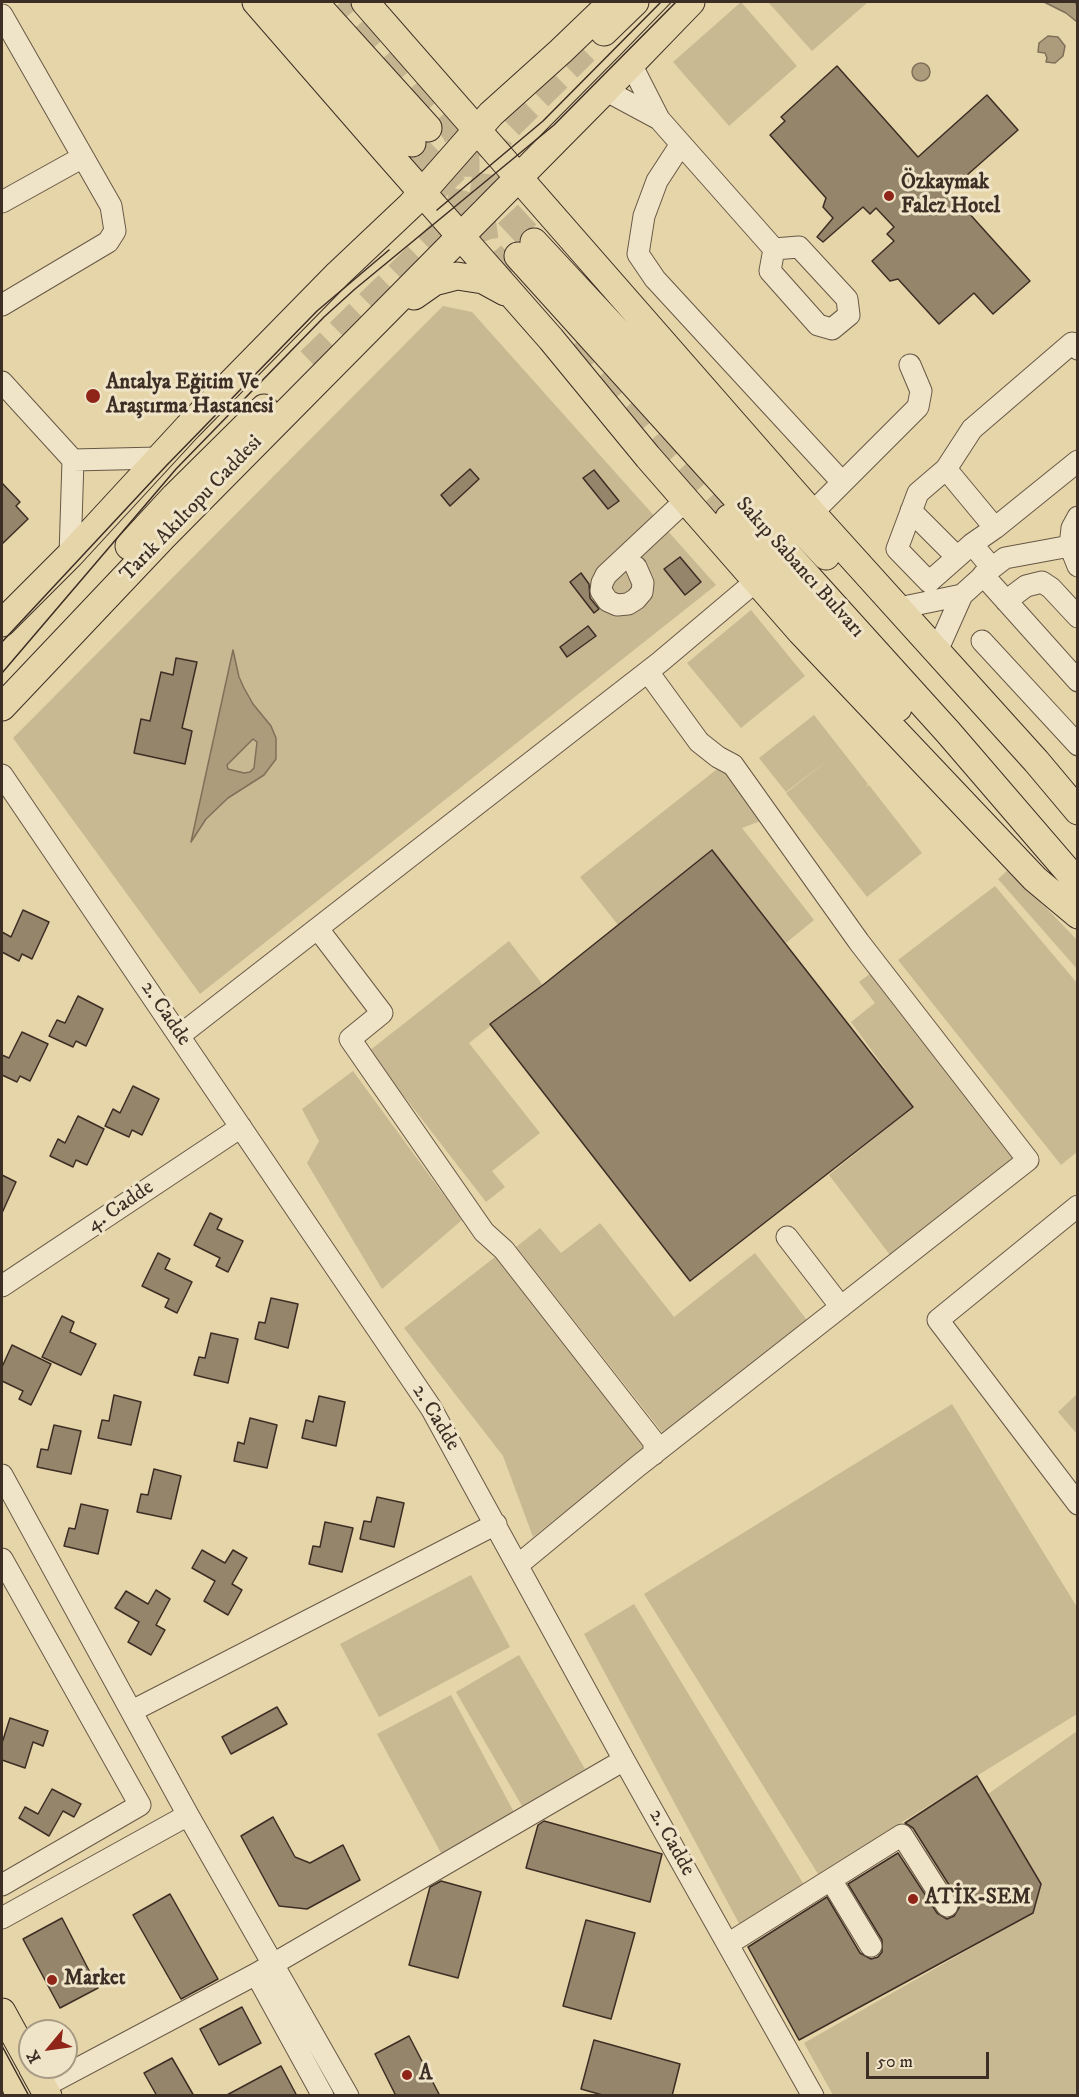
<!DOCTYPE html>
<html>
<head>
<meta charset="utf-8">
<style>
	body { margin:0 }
	#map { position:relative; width:1079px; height:2097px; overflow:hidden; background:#e6d5a9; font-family:"IM FELL DW Pica",serif }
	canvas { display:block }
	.frame { position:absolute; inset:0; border:3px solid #3d2e25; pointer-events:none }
	.north { position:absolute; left:18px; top:2019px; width:60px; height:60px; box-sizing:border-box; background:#efe4c7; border:2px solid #a89b86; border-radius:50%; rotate:241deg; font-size:16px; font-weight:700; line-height:24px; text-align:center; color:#3d2e25 }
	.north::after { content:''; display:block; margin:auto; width:21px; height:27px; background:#8f2418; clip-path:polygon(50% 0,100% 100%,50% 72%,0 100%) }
	.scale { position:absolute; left:866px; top:2052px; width:123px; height:27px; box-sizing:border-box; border:3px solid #3d2e25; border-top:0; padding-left:8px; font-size:18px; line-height:21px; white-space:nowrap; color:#3d2e25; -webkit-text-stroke:4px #efe4c7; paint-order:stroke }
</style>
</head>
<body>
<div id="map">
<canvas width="1079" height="2097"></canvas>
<div class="frame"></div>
<div class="north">K</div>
<div class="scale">50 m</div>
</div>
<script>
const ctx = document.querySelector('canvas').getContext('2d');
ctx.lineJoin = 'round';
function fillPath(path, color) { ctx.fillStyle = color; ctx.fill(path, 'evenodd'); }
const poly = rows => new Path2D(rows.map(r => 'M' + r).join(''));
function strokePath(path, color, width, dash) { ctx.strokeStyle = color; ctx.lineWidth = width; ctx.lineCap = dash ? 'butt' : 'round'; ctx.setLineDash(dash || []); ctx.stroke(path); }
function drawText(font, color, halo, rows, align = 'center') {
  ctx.font = font + ' "IM FELL DW Pica",serif'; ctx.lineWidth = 6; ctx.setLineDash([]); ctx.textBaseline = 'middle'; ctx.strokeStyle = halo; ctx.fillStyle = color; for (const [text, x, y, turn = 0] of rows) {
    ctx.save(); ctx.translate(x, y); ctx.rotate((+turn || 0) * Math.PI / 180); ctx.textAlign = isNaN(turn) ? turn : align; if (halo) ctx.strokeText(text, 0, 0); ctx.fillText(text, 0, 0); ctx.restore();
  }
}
fillPath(poly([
	[741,2,797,66,729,126,673,62],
	[768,2,868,2,812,51],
	[443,306,472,312,716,585,200,994,13,738],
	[751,610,805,676,741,728,687,663],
	[814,715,868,784,865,787,869,785,922,853,867,897,786,793,833,756,786,792,759,758],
	[721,766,763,820,742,828,814,920,786,943,713,851,618,925,580,877],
	[1009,869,1077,940,1077,969,998,879],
	[995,886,1077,983,1077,1152,1061,1165,898,960],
	[509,941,543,985,469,1043,540,1133,492,1171,505,1187,486,1202,369,1051],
	[876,969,1019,1156,890,1255,829,1175,913,1107,851,1022,875,1003,859,982],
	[353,1071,462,1220,382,1289,307,1163,319,1141,302,1109],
	[600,1223,674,1317,755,1253,810,1324,666,1437,516,1247,540,1228,561,1253],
	[504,1250,654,1442,533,1537,503,1456,404,1328],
	[1077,1394,1077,1434,1058,1412],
	[952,1404,1077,1607,1077,1714,818,1874,644,1594],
	[471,1575,510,1647,379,1717,340,1644],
	[634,1604,806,1888,742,1929,584,1634],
	[519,1655,585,1769,522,1806,456,1692],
	[451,1695,515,1814,441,1853,377,1734],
	[1077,1731,1077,2095,833,2095,804,2043,1033,1913,966,1930,944,1891,920,1854,994,1808,988,1794]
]), '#c9b993');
const water = poly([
	[1044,2,1075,2,1077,6,1077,22,1066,13,1044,2],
	[1048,36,1058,37,1065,46,1063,56,1055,63,1046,62,1047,58,1045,53,1038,52,1039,43,1048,36],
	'912 72a9 9 0 1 1 18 0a9 9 0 1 1-18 0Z',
	[233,650,239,677,244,688,253,704,271,726,276,738,276,759,264,775,228,798,206,819,191,842,233,650],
	[253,739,257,742,254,768,250,772,244,773,228,769,227,765,253,739]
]);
fillPath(water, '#ad9c7c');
strokePath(water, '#807059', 1.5);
const building = poly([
	[837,66,918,157,987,95,1018,130,949,191,1030,281,993,314,974,293,939,324,898,279,890,281,872,261,894,241,887,234,894,227,876,208,870,214,863,207,823,242,817,237,833,218,823,207,826,198,770,135,785,121,781,117,837,66],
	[470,469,479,479,450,506,441,495,470,469],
	[594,470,619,501,608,509,583,478,594,470],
	[2,483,20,502,16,506,28,519,2,544,2,483],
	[680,557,701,582,685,595,664,569,680,557],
	[581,573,589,584,590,598,599,609,594,613,570,582,581,573],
	[588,626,596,636,567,657,560,647,588,626],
	[176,658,197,662,182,728,192,731,185,764,134,753,141,719,150,721,161,672,173,675,176,658],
	[712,850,913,1107,690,1281,490,1024,543,985,712,850],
	[23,910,49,922,32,959,22,954,19,961,2,952,2,932,11,937,23,910],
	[78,996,103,1009,86,1046,76,1041,73,1047,49,1036,57,1020,65,1023,78,996],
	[22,1032,48,1044,30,1081,20,1076,17,1082,2,1075,2,1055,9,1058,22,1032],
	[133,1086,159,1099,142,1135,132,1130,129,1137,105,1126,113,1109,120,1113,133,1086],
	[78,1116,104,1129,87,1165,76,1160,73,1167,50,1156,58,1139,65,1143,78,1116],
	[2,1175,16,1182,2,1213,2,1175],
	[210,1213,222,1219,217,1229,243,1241,228,1272,216,1266,220,1258,194,1245,210,1213],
	[158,1253,170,1259,165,1269,192,1282,177,1313,165,1307,169,1299,142,1286,158,1253],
	[271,1298,298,1304,288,1348,255,1339,259,1322,265,1323,271,1298],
	[62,1316,74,1322,70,1332,96,1344,81,1375,42,1357,62,1316],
	[211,1333,238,1339,228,1383,194,1375,199,1357,205,1358,211,1333],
	[12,1345,51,1364,31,1405,19,1399,23,1391,2,1381,2,1367,12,1345],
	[114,1395,141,1402,131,1445,98,1438,102,1420,109,1421,114,1395],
	[319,1396,345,1402,336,1446,302,1438,306,1420,313,1422,319,1396],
	[250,1418,277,1425,267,1468,234,1461,238,1442,244,1444,250,1418],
	[54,1425,81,1431,71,1474,37,1467,41,1449,48,1450,54,1425],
	[154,1469,181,1476,171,1519,137,1512,141,1494,148,1495,154,1469],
	[377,1497,404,1503,394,1547,360,1539,364,1521,371,1522,377,1497],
	[81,1504,108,1510,98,1554,64,1546,69,1528,75,1529,81,1504],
	[325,1522,353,1528,342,1572,309,1564,313,1546,320,1547,325,1522],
	[202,1550,225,1563,233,1550,247,1558,232,1584,242,1590,228,1615,204,1601,215,1581,192,1568,202,1550],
	[156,1590,170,1599,156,1625,165,1630,151,1655,128,1642,139,1622,115,1608,126,1591,148,1604,156,1590],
	[277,1707,287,1724,231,1754,222,1737,277,1707],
	[10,1718,48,1731,43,1746,33,1742,25,1768,2,1760,2,1743,10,1718],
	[977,1776,1041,1884,1033,1913,799,2040,748,1947,827,1897,860,1953,871,1959,878,1957,882,1952,882,1940,848,1884,898,1853,937,1913,947,1919,954,1916,960,1906,958,1899,913,1828,905,1823,977,1776],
	[52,1789,81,1804,74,1817,63,1811,49,1836,19,1818,25,1807,38,1814,52,1789],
	[273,1817,295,1857,310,1863,343,1845,360,1880,307,1909,279,1906,241,1836,273,1817],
	[544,1821,662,1854,650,1902,526,1868,538,1825,544,1821],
	[441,1881,481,1892,458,1978,409,1965,430,1887,441,1881],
	[170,1894,218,1979,181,1999,133,1915,170,1894],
	[62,1918,98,1988,60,2008,23,1939,62,1918],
	[586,1920,635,1933,611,2019,563,2006,586,1920],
	[242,2007,261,2043,219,2065,200,2029,242,2007],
	[409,2036,440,2096,396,2096,375,2054,409,2036],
	[594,2040,680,2064,672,2096,606,2096,581,2089,594,2040],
	[172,2058,194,2096,157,2096,144,2073,172,2058],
	[281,2066,297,2096,225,2096,281,2066]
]);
fillPath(building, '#95856a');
strokePath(building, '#3d2e25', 1.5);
strokePath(poly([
	[412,143,455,188],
	[480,184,534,242],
	[508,275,490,253,485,240,481,212,487,164,495,145,504,131,585,51],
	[572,346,729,518],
	[310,361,441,233,459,208,466,180,466,161,455,131,341,2]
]), '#c4b48f', 27, [27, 14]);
const minor = poly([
	[2,15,111,206,115,231,108,242,2,305],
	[631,64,659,119,774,249,770,271,818,325,832,329,849,315,847,299,799,247,774,249],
	[605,90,659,119],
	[681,144,657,181,644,216,638,254,655,279,842,482],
	[2,202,83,157],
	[2,382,73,460,158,458],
	[946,469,972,429,1072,343,1078,349],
	[911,511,957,557],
	[812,513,918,407,921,391,910,365],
	[1078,517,1072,528,1070,546,1078,566],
	[995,528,1078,461],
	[972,544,995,528,946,469,918,493,897,549,929,582,972,544,992,568],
	[70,555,73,460],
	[636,567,643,583,642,592,636,599,628,604,617,605,608,601,601,591,602,583,606,575,686,500],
	[983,575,1078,681],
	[1006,601,1026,586,1042,582,1051,588,1078,617],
	[899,608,962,595],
	[982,641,1078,745],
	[937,651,962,595,992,568,1005,558,1070,546],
	[2,775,431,1408,624,1760,813,2096],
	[318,929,382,1013,350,1039,484,1232,504,1250,654,1442,654,1454],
	[179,1036,660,662,756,581],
	[1078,1206,938,1320,1078,1504],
	[787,1237,841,1307],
	[2,1286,241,1127],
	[2,1475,188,1815,348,2096],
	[2,1559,140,1805,2,1885],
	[518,1565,638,1466,1028,1160,859,942,733,765,718,757,699,742,648,672],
	[132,1711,496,1524],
	[831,1880,871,1946],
	[2,1918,188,1815],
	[728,1944,902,1835,947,1906],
	[256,1974,323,2096],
	[43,2087,256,1974,624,1760]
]);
const major = poly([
	[256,2,383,148,551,339,648,457,801,632,1035,879,1078,915],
	[284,2,412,143],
	[314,2,428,128],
	[365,2,812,513,1036,761,1078,811],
	[604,32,635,2],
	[534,242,826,556],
	[518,256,948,732,1078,883],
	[414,296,434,282,457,276,483,280,505,292],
	[729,518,898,708],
	[129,546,175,496,264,408],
	[2,623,70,555,188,427,338,274,411,205,491,114,561,51,612,2],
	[2,707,163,537,631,64,691,2],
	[2,2012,30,2063],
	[32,2067,48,2096]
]);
strokePath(minor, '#675846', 23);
strokePath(major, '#3d2e25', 29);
strokePath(minor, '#efe4c7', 21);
strokePath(major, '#e6d5a9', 27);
strokePath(poly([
	[437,210,543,121,661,2],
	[2,642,166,466,317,311,389,250],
	[2,673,176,469,324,317,355,289,554,125,676,2],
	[2,2046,29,2096],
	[2,2090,4,2096]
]), '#3d2e25', 1.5);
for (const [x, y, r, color] of [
	[889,196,6,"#8f2418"],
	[93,396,8,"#8f2418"],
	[913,1899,6,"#8f2418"],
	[52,1980,6,"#8f2418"],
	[407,2075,6,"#8f2418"]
]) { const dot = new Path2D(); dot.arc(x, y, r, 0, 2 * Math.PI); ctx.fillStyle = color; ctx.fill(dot); strokePath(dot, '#efe4c7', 2); }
drawText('bold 21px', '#3d2e25', '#efe4c7', [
	["Özkaymak",901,184],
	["Falez Hotel",901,208],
	["Antalya Eğitim Ve",106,384],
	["Araştırma Hastanesi",106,408],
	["ATİK-SEM",925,1899],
	["Market",64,1980],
	["A",419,2075]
], 'left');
drawText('21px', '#3d2e25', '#efe4c7', [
	["Tarık Akıltopu Caddesi",192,509,-46],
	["Sakıp Sabancı Bulvarı",799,568,48],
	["2. Cadde",165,1014,56],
	["4. Cadde",121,1207,-34],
	["2. Cadde",435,1418,59],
	["2. Cadde",671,1843,61]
]);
</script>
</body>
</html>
